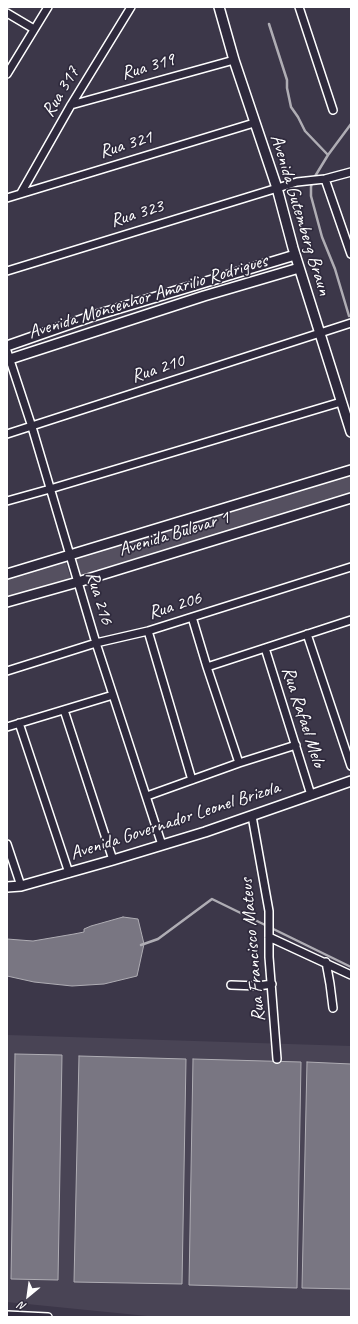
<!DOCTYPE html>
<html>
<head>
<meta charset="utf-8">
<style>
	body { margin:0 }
	#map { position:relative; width:358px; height:1324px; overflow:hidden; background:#3c3749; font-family:Caveat,sans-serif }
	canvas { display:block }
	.frame { position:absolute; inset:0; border:8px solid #fff; pointer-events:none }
	.north { position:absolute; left:8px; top:1276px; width:40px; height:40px; -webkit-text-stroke:3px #2f2a3d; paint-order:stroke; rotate:209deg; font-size:11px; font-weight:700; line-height:16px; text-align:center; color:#fff }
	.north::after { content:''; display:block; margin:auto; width:14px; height:18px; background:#fff; clip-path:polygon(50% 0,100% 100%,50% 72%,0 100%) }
</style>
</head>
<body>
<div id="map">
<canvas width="358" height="1324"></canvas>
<div class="frame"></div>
<div class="north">N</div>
</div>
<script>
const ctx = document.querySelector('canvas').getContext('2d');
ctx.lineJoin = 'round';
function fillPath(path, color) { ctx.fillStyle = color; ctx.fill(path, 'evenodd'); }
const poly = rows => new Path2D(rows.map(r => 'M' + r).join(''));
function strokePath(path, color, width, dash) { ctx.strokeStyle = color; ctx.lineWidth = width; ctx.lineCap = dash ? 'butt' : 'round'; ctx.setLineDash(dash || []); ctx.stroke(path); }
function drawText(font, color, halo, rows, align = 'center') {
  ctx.font = font + ' Caveat,sans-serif'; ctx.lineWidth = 3.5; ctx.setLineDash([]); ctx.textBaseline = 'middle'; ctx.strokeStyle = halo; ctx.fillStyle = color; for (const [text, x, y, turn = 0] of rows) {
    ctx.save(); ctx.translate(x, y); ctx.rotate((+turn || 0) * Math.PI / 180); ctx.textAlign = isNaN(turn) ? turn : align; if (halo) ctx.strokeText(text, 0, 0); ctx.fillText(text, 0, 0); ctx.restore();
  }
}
fillPath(poly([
	[8,1035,351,1046,351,1317,157,1317,7,1302]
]), '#494455');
fillPath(poly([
	[351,473,351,493,81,575,76,557],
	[65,560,71,579,7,598,7,578]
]), '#555060');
const water = poly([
	[123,917,138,919,144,944,137,976,104,984,72,986,34,982,7,976,7,939,33,941,74,934,84,932,84,929,91,926,123,917],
	[15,1054,62,1055,58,1280,11,1279,15,1054],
	[79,1056,186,1059,182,1284,74,1282,79,1056],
	[193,1059,301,1062,297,1288,189,1285,193,1059],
	[307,1062,351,1064,351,1289,302,1288,307,1062]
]);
fillPath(water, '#797682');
strokePath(water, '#afadb4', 1);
strokePath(poly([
	[269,24,287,80,287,88,291,107,298,117,305,131,328,155],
	[314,178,328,155,351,124],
	[312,182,311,187,311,196,322,237,335,269,349,316],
	[141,945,158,939,212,899,351,967]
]), '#afadb4', 2.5);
const minor = poly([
	[299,7,333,110],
	[7,13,34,29],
	[7,74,48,7],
	[71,105,234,60],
	[325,179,351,254],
	[21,193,71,105,131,7],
	[7,198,254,123],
	[7,271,297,182,325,179,351,172],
	[7,351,32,427,96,643,162,845],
	[7,434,351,323],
	[7,501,50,489,341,402],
	[192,617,207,667,239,763],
	[148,631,192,780],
	[307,634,351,766],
	[265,648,311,795],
	[207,667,351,620],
	[7,671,96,643,148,631,351,567],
	[64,710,113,860],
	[19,723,69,873],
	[7,727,113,695],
	[147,796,239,763,296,745],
	[252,816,269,911,269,957,277,1059],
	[7,844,21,886],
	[269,937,351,975],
	[326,962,330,984,333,1008],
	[231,985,258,986,272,984],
	[7,1315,48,1317]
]);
const tertiary = poly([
	[219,7,234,60,277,188,293,248,351,432],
	[7,346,90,317,295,255],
	[7,360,204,296,299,268],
	[7,574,351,470],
	[7,602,78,582,351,498],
	[7,887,21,886,113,860,205,832,351,781]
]);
strokePath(minor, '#fff', 10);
strokePath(tertiary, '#fff', 12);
strokePath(minor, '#2f2a3d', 7);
strokePath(tertiary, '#2f2a3d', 9);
drawText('19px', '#fff', '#2f2a3d', [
	["Rua 319",148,67,-16],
	["Rua 317",61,92,-59],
	["Rua 321",126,145,-17],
	["Rua 323",137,214,-17],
	["Avenida Gutemberg Braun",300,215,73],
	["Avenida Monsenhor Amarilio Rodrigues",148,297,-17],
	["Rua 210",158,369,-18],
	["Avenida Bulevar 1",174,534,-17],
	["Rua 216",99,598,73],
	["Rua 206",175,606,-17],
	["Rua Rafael Melo",303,717,72],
	["Avenida Governador Leonel Brizola",175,821,-18],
	["Rua Francisco Mateus",253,950,-95]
]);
</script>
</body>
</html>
